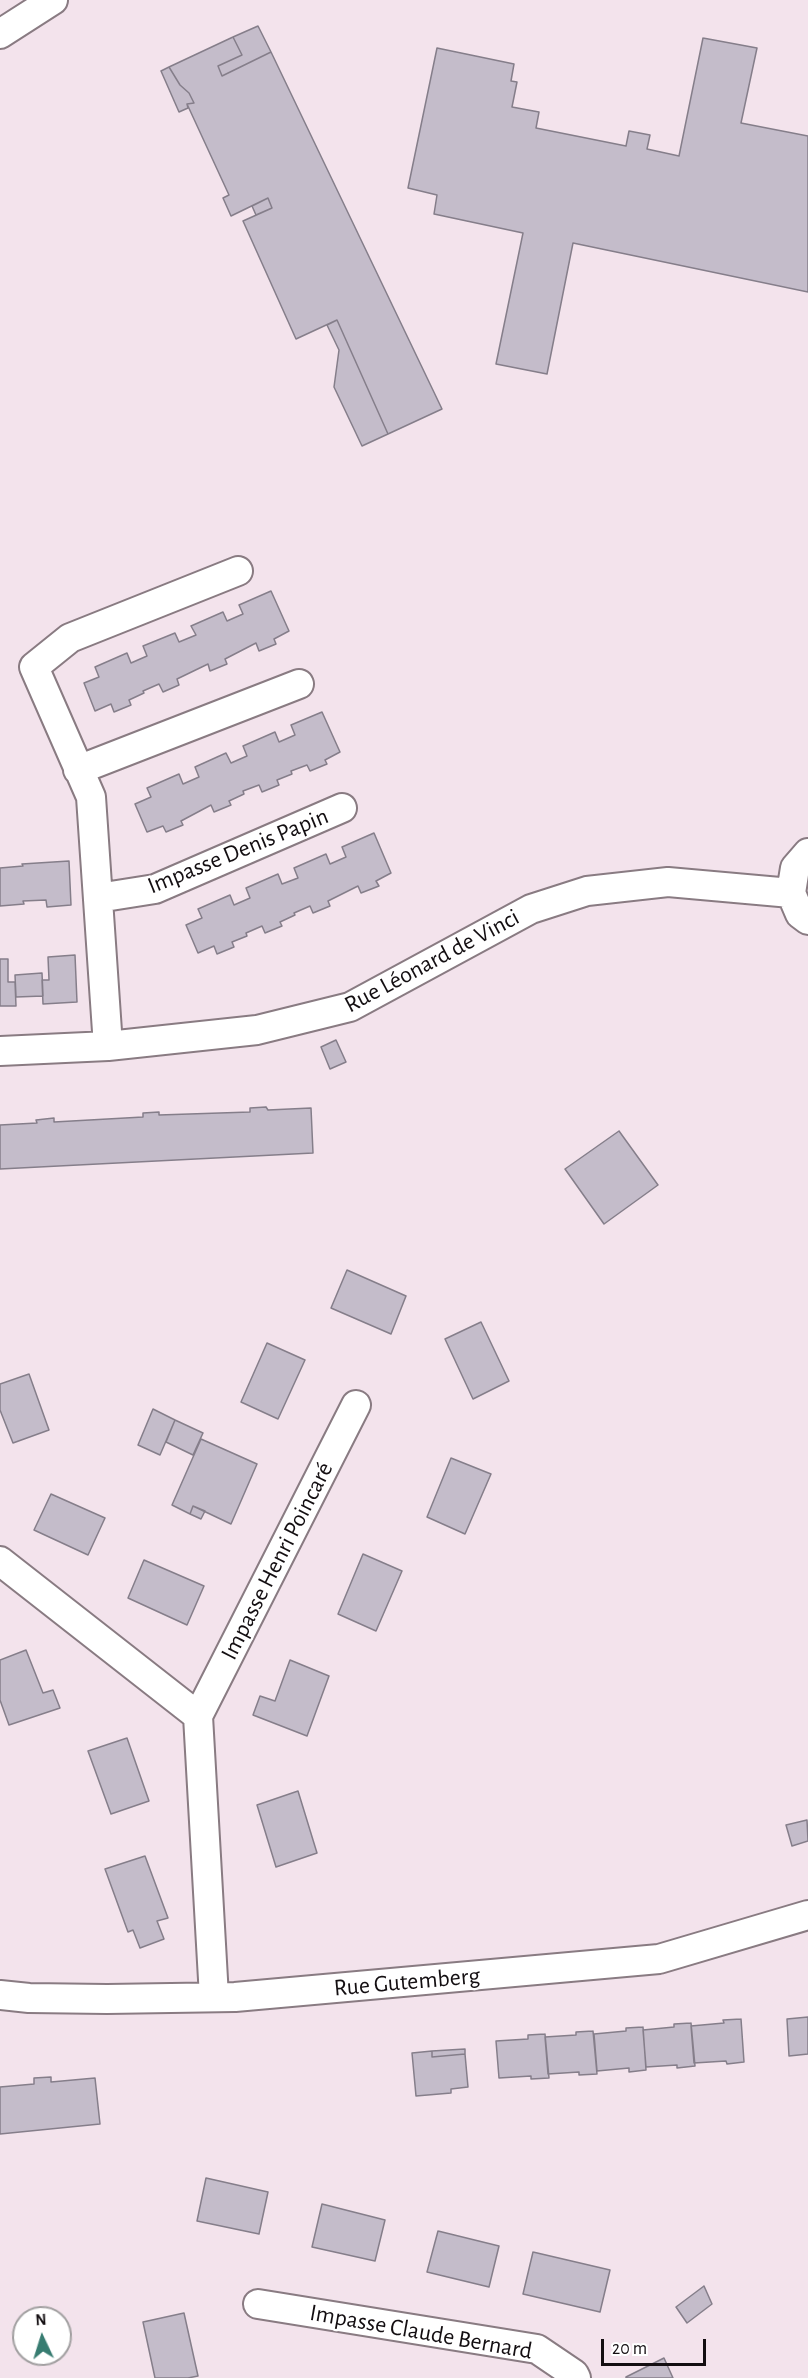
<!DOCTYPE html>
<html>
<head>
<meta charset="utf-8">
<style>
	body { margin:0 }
	#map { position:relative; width:808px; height:2378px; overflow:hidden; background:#f3e3ec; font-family:"Alegreya Sans",sans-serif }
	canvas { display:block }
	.north { position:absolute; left:12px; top:2306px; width:60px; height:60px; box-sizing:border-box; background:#fff; border:2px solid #a19fa0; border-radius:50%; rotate:356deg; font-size:16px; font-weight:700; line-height:24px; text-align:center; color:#130e11 }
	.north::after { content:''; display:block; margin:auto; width:21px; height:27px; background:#377c71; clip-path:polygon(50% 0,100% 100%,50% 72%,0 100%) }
	.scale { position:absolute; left:601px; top:2339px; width:105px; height:27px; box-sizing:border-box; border:3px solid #130e11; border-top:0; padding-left:8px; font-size:18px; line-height:21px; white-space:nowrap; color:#130e11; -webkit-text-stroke:4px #fff; paint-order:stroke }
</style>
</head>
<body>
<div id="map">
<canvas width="808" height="2378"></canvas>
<div class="north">N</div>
<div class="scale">20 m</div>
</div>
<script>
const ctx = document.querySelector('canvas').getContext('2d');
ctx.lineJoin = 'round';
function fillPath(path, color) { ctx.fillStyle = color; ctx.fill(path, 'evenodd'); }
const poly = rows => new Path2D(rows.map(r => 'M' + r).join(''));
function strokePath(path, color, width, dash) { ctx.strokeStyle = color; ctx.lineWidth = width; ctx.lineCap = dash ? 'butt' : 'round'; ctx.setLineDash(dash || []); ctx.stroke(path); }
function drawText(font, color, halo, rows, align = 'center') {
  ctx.font = font + ' "Alegreya Sans",sans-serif'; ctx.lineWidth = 4.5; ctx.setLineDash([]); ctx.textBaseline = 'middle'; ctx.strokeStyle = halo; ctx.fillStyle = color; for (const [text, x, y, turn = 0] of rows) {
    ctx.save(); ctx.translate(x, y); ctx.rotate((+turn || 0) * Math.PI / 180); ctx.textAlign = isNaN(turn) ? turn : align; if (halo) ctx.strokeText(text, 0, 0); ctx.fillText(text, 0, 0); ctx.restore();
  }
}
const building = poly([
	[258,26,271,52,222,76,218,66,242,55,233,37,258,26],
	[233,37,242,55,218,66,222,76,271,52,442,409,388,434,337,320,296,339,243,221,272,208,268,198,231,216,223,198,229,195,187,104,194,103,189,93,180,85,169,67,233,37],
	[703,38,757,48,741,123,808,136,808,292,573,243,547,374,496,364,523,233,434,214,437,195,408,188,437,48,514,64,511,81,517,82,512,107,539,112,536,128,626,146,629,131,650,135,647,149,679,156,703,38],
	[169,67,180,85,189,93,194,103,187,104,188,108,179,112,161,71,169,67],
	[268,198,272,208,256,215,252,206,268,198],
	[337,320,388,434,362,446,334,387,339,350,327,325,337,320],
	[271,591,289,631,274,639,276,644,259,651,256,643,225,659,227,664,210,671,208,664,177,679,179,685,163,692,159,684,143,691,144,693,129,700,131,705,114,712,111,704,95,711,84,683,99,677,95,667,127,653,131,663,147,656,143,646,175,633,179,642,196,635,191,626,223,612,227,621,243,614,239,605,271,591],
	[322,712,340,752,325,760,327,764,310,771,307,765,291,771,292,774,277,780,279,785,262,792,259,785,243,791,244,794,229,801,231,805,214,812,211,805,181,821,183,825,166,832,163,826,147,832,135,804,151,797,147,788,179,774,183,784,199,777,195,767,226,753,231,763,247,756,243,746,275,732,279,742,295,735,291,725,322,712],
	[374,833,391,873,376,881,379,886,361,893,358,886,328,901,330,906,313,913,310,906,294,913,295,915,280,922,282,926,265,933,262,926,246,933,247,936,232,942,234,947,217,954,214,946,198,953,186,925,202,918,198,909,230,895,234,905,250,898,246,888,278,874,282,884,298,878,294,868,326,854,330,864,346,857,342,847,374,833],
	[69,861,71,905,47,907,46,900,23,901,24,904,0,906,0,868,23,866,22,864,69,861],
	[75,955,77,1002,43,1004,42,980,49,980,48,957,75,955],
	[0,959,8,959,8,982,15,982,16,1006,0,1006,0,959],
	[42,973,43,996,16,997,15,975,42,973],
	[336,1040,346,1062,330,1069,321,1047,336,1040],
	[266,1107,268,1110,311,1108,313,1153,0,1169,0,1125,37,1123,36,1120,54,1118,54,1122,143,1117,143,1113,159,1112,159,1115,250,1112,250,1108,266,1107],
	[619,1131,658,1185,604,1224,565,1169,619,1131],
	[347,1270,406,1296,391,1334,331,1308,347,1270],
	[481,1322,509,1381,473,1399,445,1339,481,1322],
	[267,1343,305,1360,278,1419,241,1402,267,1343],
	[29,1374,49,1430,13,1443,0,1410,0,1384,29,1374],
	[153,1409,175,1420,160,1455,138,1445,153,1409],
	[175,1420,203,1433,193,1455,166,1442,175,1420],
	[201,1439,257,1464,231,1524,193,1506,190,1514,172,1505,201,1439],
	[451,1458,491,1474,465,1534,427,1517,451,1458],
	[51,1494,105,1518,88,1555,34,1530,51,1494],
	[193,1506,205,1511,201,1519,190,1514,193,1506],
	[363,1554,402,1571,376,1631,338,1614,363,1554],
	[144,1560,204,1586,187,1625,128,1598,144,1560],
	[26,1650,43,1693,53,1690,60,1708,9,1725,0,1700,0,1660,26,1650],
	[290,1660,329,1676,307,1736,253,1715,260,1696,275,1701,290,1660],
	[127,1738,149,1801,111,1814,88,1751,127,1738],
	[298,1791,317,1853,276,1867,257,1805,298,1791],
	[807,1820,808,1841,792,1846,786,1825,807,1820],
	[145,1856,168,1918,157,1921,164,1939,140,1948,133,1930,128,1932,105,1869,145,1856],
	[808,2017,808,2054,789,2056,787,2019,808,2017],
	[741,2019,744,2062,727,2064,726,2061,694,2063,691,2026,724,2023,723,2020,741,2019],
	[691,2023,695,2066,677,2068,677,2065,646,2067,643,2030,674,2027,674,2024,691,2023],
	[643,2027,646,2070,629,2072,629,2068,597,2071,594,2034,626,2031,626,2028,643,2027],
	[593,2031,597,2074,579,2075,579,2072,548,2074,545,2037,576,2035,576,2032,593,2031],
	[545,2034,549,2078,531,2079,531,2076,499,2078,496,2041,528,2039,528,2035,545,2034],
	[465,2049,465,2054,432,2057,432,2051,465,2049],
	[432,2051,432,2057,465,2054,468,2087,451,2089,451,2093,416,2096,412,2053,432,2051],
	[51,2077,51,2082,95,2078,100,2124,0,2134,0,2087,34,2084,34,2078,51,2077],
	[206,2178,268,2192,259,2234,197,2221,206,2178],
	[322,2204,385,2220,375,2261,312,2247,322,2204],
	[438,2231,499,2246,489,2287,427,2272,438,2231],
	[533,2252,610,2270,600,2312,523,2294,533,2252],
	[704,2286,712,2304,687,2323,676,2307,704,2286],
	[184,2313,198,2376,188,2378,155,2378,143,2322,184,2313],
	[664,2358,673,2378,626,2378,626,2377,664,2358]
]);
fillPath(building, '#c4bcca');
strokePath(building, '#857e8a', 1.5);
const street = poly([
	[0,34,53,0],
	[78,770,299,684],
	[808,853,795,868,791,893,800,914,808,920],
	[98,898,155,889,342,808],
	[108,1046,91,797,34,667,70,638,238,571],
	[0,1051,108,1046,257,1030,350,1007,531,909,587,891,668,882,791,893],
	[0,1561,198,1716],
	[0,1995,29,1998,107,1999,235,1997,659,1959,808,1915],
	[214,1997,198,1716,356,1405],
	[258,2304,537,2349,574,2374,576,2378]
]);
strokePath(street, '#897b82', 32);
strokePath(street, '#fff', 28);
drawText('24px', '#130e11', '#fff', [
	["Impasse Denis Papin",238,851,-22],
	["Rue Léonard de Vinci",432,961,-28],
	["Impasse Henri Poincaré",277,1561,-63],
	["Rue Gutemberg",407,1982,-5],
	["Impasse Claude Bernard",421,2332,10]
]);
</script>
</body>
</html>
